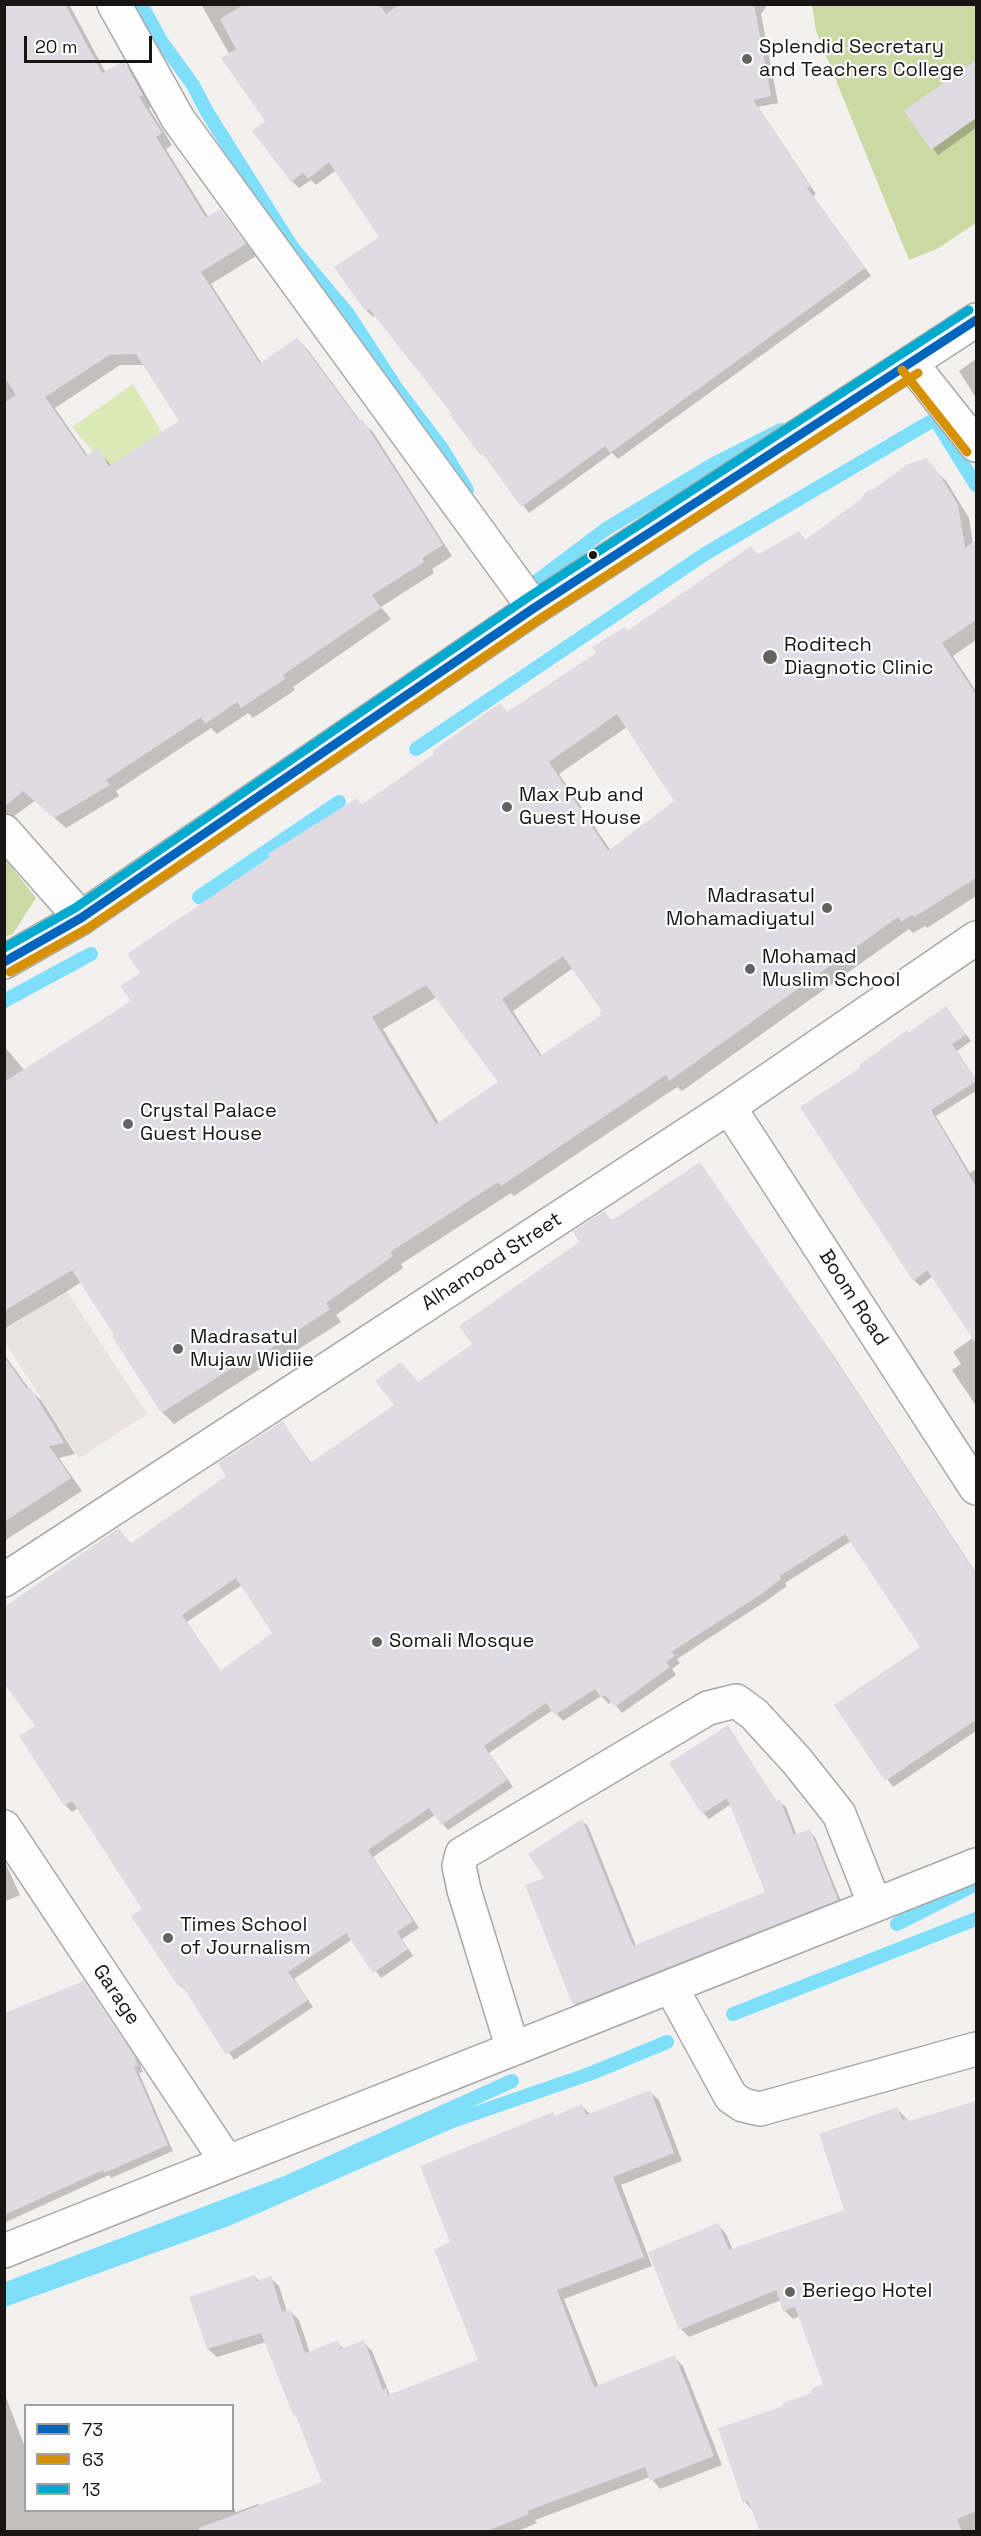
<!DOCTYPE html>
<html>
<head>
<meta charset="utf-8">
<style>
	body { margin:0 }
	#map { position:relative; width:981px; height:2536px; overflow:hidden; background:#f3f1ef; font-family:"Space Grotesk",sans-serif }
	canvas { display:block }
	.frame { position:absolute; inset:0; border:6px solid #171615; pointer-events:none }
	.legend { position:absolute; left:24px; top:2404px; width:210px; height:108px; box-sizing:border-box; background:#fffefe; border:2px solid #a2a1a1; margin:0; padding:8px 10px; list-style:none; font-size:18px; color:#171615 }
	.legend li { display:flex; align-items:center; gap:12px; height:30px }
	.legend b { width:30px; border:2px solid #a2a1a1 }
	.scale { position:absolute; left:24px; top:36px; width:128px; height:27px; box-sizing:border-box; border:3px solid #171615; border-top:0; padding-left:8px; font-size:18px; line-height:21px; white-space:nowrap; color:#171615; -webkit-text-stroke:4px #fffefe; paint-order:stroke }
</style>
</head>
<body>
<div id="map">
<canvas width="981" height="2536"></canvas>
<div class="frame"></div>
<ul class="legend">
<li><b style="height:8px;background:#0065bd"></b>73</li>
<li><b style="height:8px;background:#d59003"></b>63</li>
<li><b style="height:8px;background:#00a9ce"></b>13</li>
</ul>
<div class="scale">20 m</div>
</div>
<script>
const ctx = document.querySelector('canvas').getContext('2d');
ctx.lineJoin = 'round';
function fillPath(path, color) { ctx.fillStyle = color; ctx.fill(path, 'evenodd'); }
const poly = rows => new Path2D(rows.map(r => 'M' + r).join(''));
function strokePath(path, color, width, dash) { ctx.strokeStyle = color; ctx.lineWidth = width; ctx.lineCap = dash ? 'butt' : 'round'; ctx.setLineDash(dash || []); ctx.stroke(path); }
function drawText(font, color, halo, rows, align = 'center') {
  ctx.font = font + ' "Space Grotesk",sans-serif'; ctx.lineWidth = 4.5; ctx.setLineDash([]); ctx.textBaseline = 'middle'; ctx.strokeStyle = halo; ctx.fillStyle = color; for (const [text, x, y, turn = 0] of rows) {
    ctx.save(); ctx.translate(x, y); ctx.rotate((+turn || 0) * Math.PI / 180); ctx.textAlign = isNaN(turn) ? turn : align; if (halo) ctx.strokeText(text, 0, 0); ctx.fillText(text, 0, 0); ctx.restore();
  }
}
fillPath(poly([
	[66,1290,147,1414,79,1458,5,1342,5,1330]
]), '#e9e2df');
fillPath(poly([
	[133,384,174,452,124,488,72,427]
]), '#dbe9b9');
fillPath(poly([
	[812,5,976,5,976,223,937,249,909,260,816,31],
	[5,859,36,898,12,935,5,936]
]), '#cbd9a3');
fillPath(poly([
	[4,4,69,4,106,73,124,63,135,74,153,106,149,108,172,145,166,149,209,218,220,211,256,256,211,284,262,364,297,339,308,350,361,422,373,432,452,556,432,569,434,573,381,607,391,619,293,687,295,690,253,718,248,713,217,734,211,728,116,791,119,796,66,828,35,801,4,823],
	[120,365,145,365,181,421,112,466,97,450,88,456,55,408],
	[201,4,764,4,766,7,761,14,778,103,758,107,816,194,813,196,871,276,618,459,612,453,529,513,376,315,373,317,366,310,381,237,336,170,316,185,311,180,299,188,292,181,254,131,267,121],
	[976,62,976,128,938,155,906,111],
	[976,359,976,398,959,371],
	[925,460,947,482,969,518,973,544,976,542,976,640,953,656,976,691,976,896,927,928,925,926,913,933,909,929,682,1091,677,1087,514,1196,511,1193,401,1264,403,1268,336,1315,341,1322,274,1365,271,1362,174,1424,162,1412,116,1335,82,1282,4,1329,4,1046,25,1071,133,1001,142,973,357,800,363,806,508,713,751,548,759,556,799,533,807,541],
	[627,727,676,802,611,851,559,774],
	[573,968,604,1012,603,1015,542,1056,513,1011],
	[437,997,500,1083,439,1123,383,1029],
	[946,1008,971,1041,957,1051,976,1080,976,1091,936,1116,970,1173,976,1169,976,1406,952,1370,961,1364,953,1352,974,1337,933,1276,920,1286,914,1280,862,1068],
	[700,1164,833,1355,976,1573,976,1579,970,1584,976,1593,976,1731,893,1787,836,1706,922,1648,851,1541,785,1583,787,1586,766,1601,677,1659,680,1663,672,1669,676,1675,622,1713,612,1701,609,1704,601,1696,563,1721,553,1710,489,1753,513,1787,448,1830,435,1815,373,1857,419,1928,402,1939,413,1956,381,1978,353,1939,294,1979,313,2007,234,2060,187,1991,179,1985,144,1909,78,1808,72,1812,65,1805,21,1736,37,1726,119,1530,132,1545,228,1477,283,1423,311,1463,396,1405,418,1383,474,1345,581,1242,605,1213,613,1222],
	[242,1585,274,1633,221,1672,187,1622],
	[4,1354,30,1390,42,1401,75,1454,59,1458,82,1491,4,1541],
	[728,1727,777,1802,780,1802,786,1807,797,1836,809,1831,815,1837,843,1906,580,2010,574,2004,546,1878,582,1821,588,1826,636,1946,767,1893,731,1804,709,1819,703,1813],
	[4,1860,20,1895,4,1902],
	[84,1983,140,2064,143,2072,139,2073,173,2151,111,2178,109,2175,4,2223,4,2015],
	[650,2092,659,2100,682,2161,621,2185,652,2266,564,2299,599,2387,674,2357,683,2366,722,2465,660,2489,650,2477,535,2520,537,2523,515,2532,4,2532,4,2392,26,2450,26,2510,232,2510,232,2503,236,2512,258,2504,260,2506,324,2483,298,2418,294,2414,266,2342,217,2357,208,2349,254,2276,259,2281,270,2278,279,2286,287,2312,290,2311,299,2320,310,2353,337,2342,344,2349,363,2342,372,2351,390,2395,480,2361,452,2243,553,2114,555,2117,582,2106,591,2115],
	[976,2103,976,2532,762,2532,754,2512,745,2502,720,2429,785,2407,814,2394,825,2385,800,2316,793,2319,784,2310,781,2300,689,2337,681,2329,718,2225,726,2234,733,2250,846,2211,897,2109,910,2122]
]), '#0003');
strokePath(poly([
	[141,4,161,41,193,85,207,112,292,247,348,314,397,389,443,450,467,490],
	[522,584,525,590,606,529,712,465,781,430],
	[416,749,705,554,935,419,976,485],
	[199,897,339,802],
	[4,1001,91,954],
	[897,1924,976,1884],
	[733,2014,976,1919],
	[4,2290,288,2182,512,2081],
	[4,2300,225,2220,450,2122,592,2073,667,2042]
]), '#7fdefa', 14);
fillPath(poly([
	[4,4,65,4,102,73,124,61,143,95,139,97,162,133,156,137,206,218,220,209,246,244,201,272,260,364,297,337,359,421,362,419,443,545,422,558,424,562,372,595,381,608,283,675,285,679,241,708,237,702,205,724,201,717,106,780,110,785,54,818,23,791,4,807,4,403,16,395,4,376],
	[136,354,179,421,109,466,98,448,86,456,45,397,109,355],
	[245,4,379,4,386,14,400,4,754,4,771,96,753,100,810,186,807,188,865,268,610,453,605,446,521,507,483,454,481,456,450,415,452,414,369,309,365,311,334,267,379,237,329,162,308,179,303,173,291,182,252,131,265,121,221,58,236,49,220,19],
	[976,60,976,118,931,150,904,111],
	[926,458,936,469,958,505,965,548,976,540,976,620,942,643,976,695,976,878,914,917,912,915,901,922,898,917,669,1081,666,1075,501,1186,498,1182,390,1252,393,1256,326,1303,330,1309,261,1355,259,1351,161,1413,112,1336,114,1335,72,1270,4,1311,4,1082,131,1001,120,986,140,973,127,954,270,857,268,854,357,798,361,805,434,754,432,751,500,703,507,712,596,653,592,647,625,627,627,631,751,546,757,555,799,531,805,540,861,499,866,492,875,488,908,464],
	[617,714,674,801,608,851,549,762],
	[563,956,602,1011,599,1013,601,1015,540,1056,502,999],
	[426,985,498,1082,436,1124,372,1017],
	[946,1006,966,1035,952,1044,976,1081,931,1110,976,1187,976,1344,927,1270,913,1281,800,1107,860,1068,859,1065,907,1030,908,1033],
	[700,1162,827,1347,976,1574,976,1720,885,1781,834,1705,920,1647,845,1534,780,1576,781,1579,760,1595,671,1652,675,1656,666,1662,670,1667,615,1707,605,1695,601,1698,595,1689,555,1715,546,1703,484,1746,507,1780,441,1825,429,1808,368,1850,413,1921,397,1932,408,1949,373,1973,346,1933,288,1972,308,2000,226,2055,181,1984,178,1986,131,1916,142,1909,72,1801,64,1806,19,1736,35,1726,4,1683,4,1607,119,1528,130,1544,226,1476,218,1463,283,1421,310,1463,394,1405,375,1381,401,1362,418,1382,472,1344,459,1326,579,1242,573,1231,605,1211,611,1221],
	[236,1578,272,1633,220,1671,182,1615],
	[4,1357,27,1389,30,1387,64,1443,49,1446,71,1478,4,1522],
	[728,1725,776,1801,780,1800,794,1835,810,1829,838,1900,573,2005,525,1885,544,1878,528,1854,582,1819,633,1946,765,1892,727,1798,702,1814,669,1763],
	[84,1981,134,2056,138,2066,134,2067,168,2145,104,2173,103,2170,4,2215,4,2013],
	[650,2090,674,2153,613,2177,644,2257,557,2290,594,2387,675,2355,714,2456,650,2481,645,2467,527,2511,529,2514,485,2532,199,2532,199,2528,322,2482,295,2414,293,2415,261,2333,207,2349,189,2297,255,2275,256,2281,271,2276,282,2312,290,2309,305,2353,338,2340,341,2349,364,2340,383,2390,386,2388,388,2395,478,2360,434,2249,450,2242,420,2166,553,2112,554,2116,582,2104,586,2115],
	[976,2101,976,2511,957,2519,962,2532,760,2532,748,2501,743,2503,718,2428,783,2406,782,2403,812,2393,811,2389,823,2384,795,2307,783,2311,776,2290,679,2330,648,2252,718,2223,729,2250,844,2210,819,2134,897,2107,902,2120,908,2118,909,2121]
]), '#dedce2');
const minor = poly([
	[114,4,178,119,534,608],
	[911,363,976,445],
	[4,831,81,918],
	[729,1107,976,1488],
	[4,1580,729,1107,976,938],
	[4,1827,227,2162],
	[671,1987,731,2097,743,2105,760,2109,976,2049],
	[513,2049,464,1890,459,1866,462,1854,708,1708,736,1701,754,1714,797,1761,839,1814,875,1905],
	[4,2251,976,1865]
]);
const major = poly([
	[4,962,81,918,534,608,976,320]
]);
strokePath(minor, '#a9a8a7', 36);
strokePath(major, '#a9a8a7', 36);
strokePath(minor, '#fdfdfd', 33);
strokePath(major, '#fdfdfd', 33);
strokePath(poly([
	[4,962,81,918,534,608,976,320]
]), '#0065bd', 9);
strokePath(poly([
	[902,370,967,452],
	[10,972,88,928,541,618,918,373]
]), '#d59003', 9);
strokePath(poly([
	[4,948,75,908,527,598,969,310]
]), '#00a9ce', 9);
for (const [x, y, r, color] of [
	[747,59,6,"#646361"],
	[593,555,5,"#171615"],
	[770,657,8,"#646361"],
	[507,807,6,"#646361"],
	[827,908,6,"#646361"],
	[750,969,6,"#646361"],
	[128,1124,6,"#646361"],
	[178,1349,6,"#646361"],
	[377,1642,6,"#646361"],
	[168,1938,6,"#646361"],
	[790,2292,6,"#646361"]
]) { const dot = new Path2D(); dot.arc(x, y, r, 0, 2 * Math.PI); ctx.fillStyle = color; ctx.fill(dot); strokePath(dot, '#fffefe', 2); }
drawText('20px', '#171615', '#fffefe', [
	["Splendid Secretary",759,48],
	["and Teachers College",759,71],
	["Roditech",784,646],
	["Diagnotic Clinic",784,669],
	["Max Pub and",519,796],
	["Guest House",519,819],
	["Madrasatul",815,897,"right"],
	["Mohamadiyatul",815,920,"right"],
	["Mohamad",762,958],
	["Muslim School",762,981],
	["Crystal Palace",140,1112],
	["Guest House",140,1135],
	["Madrasatul",190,1338],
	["Mujaw Widiie",190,1361],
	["Somali Mosque",389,1642],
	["Times School",180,1926],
	["of Journalism",180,1949],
	["Beriego Hotel",802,2292]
], 'left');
drawText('20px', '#171615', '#fffefe', [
	["Alhamood Street",492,1262,-33],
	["Boom Road",853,1298,57],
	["Garage",116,1995,56]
]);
</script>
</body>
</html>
